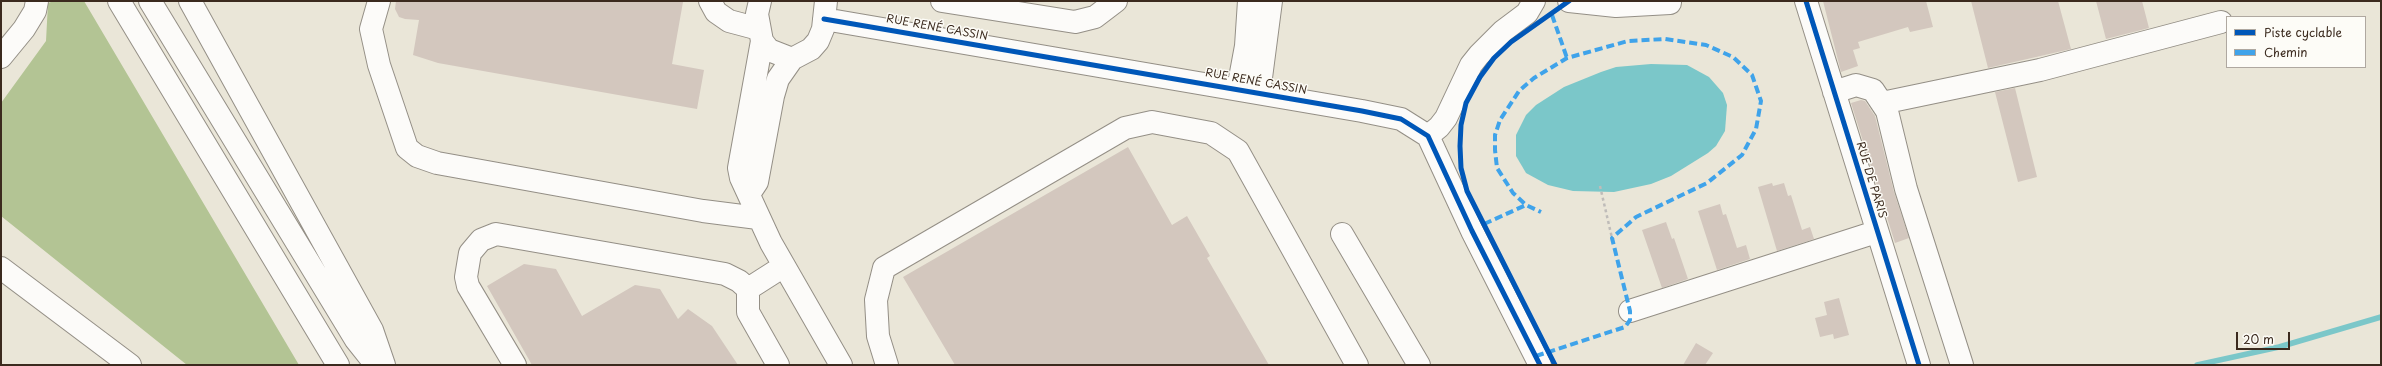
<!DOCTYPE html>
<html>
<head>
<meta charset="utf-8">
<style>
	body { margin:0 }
	#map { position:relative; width:2382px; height:366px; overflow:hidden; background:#eae6d8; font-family:"Playpen Sans",sans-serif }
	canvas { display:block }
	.frame { position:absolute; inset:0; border:2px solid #3b2a1e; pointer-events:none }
	.legend { position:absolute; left:2226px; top:16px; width:140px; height:52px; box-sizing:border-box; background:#fdfcf7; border:1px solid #afa8a0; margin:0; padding:5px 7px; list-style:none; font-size:12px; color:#3b2a1e }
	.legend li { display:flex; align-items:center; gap:8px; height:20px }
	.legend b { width:20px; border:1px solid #afa8a0 }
	.scale { position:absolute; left:2236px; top:332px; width:54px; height:18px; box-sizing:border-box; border:2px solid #3b2a1e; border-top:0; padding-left:5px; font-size:12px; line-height:14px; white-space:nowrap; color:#3b2a1e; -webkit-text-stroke:3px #fdfcf7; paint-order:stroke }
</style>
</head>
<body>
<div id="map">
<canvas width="2382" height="366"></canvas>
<div class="frame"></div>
<ul class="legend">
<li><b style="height:5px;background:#0057b8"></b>Piste cyclable</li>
<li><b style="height:5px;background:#3fa3ea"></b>Chemin</li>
</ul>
<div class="scale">20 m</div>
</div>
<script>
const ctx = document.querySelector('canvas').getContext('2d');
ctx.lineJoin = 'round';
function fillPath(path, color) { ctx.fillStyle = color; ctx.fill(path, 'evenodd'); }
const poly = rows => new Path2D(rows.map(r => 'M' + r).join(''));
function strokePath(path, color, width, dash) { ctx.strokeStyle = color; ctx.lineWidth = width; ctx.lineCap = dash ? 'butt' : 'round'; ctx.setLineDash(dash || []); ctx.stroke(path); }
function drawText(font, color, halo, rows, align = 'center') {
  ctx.font = font + ' "Playpen Sans",sans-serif'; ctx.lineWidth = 3; ctx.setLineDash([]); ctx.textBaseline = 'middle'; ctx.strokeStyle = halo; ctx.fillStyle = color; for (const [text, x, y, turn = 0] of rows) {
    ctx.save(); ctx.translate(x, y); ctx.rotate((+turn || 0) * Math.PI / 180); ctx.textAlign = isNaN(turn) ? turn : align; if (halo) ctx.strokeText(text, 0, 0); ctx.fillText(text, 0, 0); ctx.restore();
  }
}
fillPath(poly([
	[54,1,84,1,299,365,187,365,1,216,1,103,46,41,48,3]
]), '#b3c494');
fillPath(poly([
	[1651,64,1687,65,1709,77,1723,93,1727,105,1725,131,1716,146,1708,153,1671,176,1651,184,1614,192,1573,191,1548,185,1526,173,1516,156,1516,135,1526,115,1536,105,1564,87,1601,72,1616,67]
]), '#7bc7c9');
strokePath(poly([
	[2197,365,2279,347,2381,317]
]), '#7bc7c9', 5.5);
fillPath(poly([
	[396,1,683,2,672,64,704,70,697,109,438,63,413,55,419,20,405,19,399,17,395,9],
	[1823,1,1926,1,1933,27,1910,32,1908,27,1858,42,1860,48,1853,50,1858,66,1841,72],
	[1971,1,2058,1,2071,49,1988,68],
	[2096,1,2142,1,2149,28,2106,39],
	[2015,88,2037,177,2018,182,1995,92],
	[1861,100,1865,101,1875,116,1894,192,1909,238,1895,243,1851,103],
	[1128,147,1172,225,1187,216,1210,256,1207,258,1269,365,955,365,903,277],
	[1772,183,1773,186,1784,183,1788,196,1791,195,1802,230,1810,227,1814,239,1777,251,1758,187],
	[1720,204,1723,215,1726,214,1737,248,1746,245,1750,259,1717,270,1698,211],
	[1666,222,1672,239,1674,238,1688,279,1662,288,1642,230],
	[524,264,556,269,582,316,635,285,660,289,678,319,688,309,712,326,738,365,532,365,487,286],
	[1839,298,1849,335,1834,339,1833,334,1820,337,1815,318,1827,315,1824,302],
	[1696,343,1713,353,1705,365,1683,365]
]), '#d3c7be');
const minor = poly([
	[379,1,371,29,379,65,407,148,417,156,437,163,703,211,758,218],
	[710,1,716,12,729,21,759,29],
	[760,1,757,14,762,41,769,50,792,59,811,49,818,41,823,29,826,1],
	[942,1,1075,22,1095,17,1116,1],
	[1569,1,1616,6,1670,3],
	[1806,1,1919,365],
	[824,19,1362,111,1401,119,1428,136,1472,231,1540,365],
	[762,41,739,168,741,178,771,243,841,365],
	[1238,89,1246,46,1249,1],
	[1834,92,1856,85,1873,90,1887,111,1906,189,1962,365],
	[1259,93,1271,1],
	[1882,103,2040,70,2221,22],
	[1428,136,1439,127,1446,118,1471,65,1479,55,1503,31,1527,13,1534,1],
	[749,194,757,182,773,96,778,79,792,59],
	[1342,234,1419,365],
	[748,289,748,312,778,365],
	[1630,311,1876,232],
	[515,365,468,286,466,277,470,253,481,240,496,234,725,274,739,281,748,289,784,266],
	[887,365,878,336,876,300,884,268,1125,128,1152,122,1211,133,1238,151,1357,365]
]);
const highway = poly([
	[119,1,338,365],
	[150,1,356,340,376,365],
	[190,1,372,330,384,365],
	[1,57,24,29,35,11,37,1],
	[1,268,130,365]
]);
strokePath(minor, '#948f86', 24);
strokePath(highway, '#948f86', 24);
strokePath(poly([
	[1600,186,1612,238]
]), '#bfbcb9', 2.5, [3, 3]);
strokePath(minor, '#fcfbf9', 22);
strokePath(highway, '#fcfbf9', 22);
strokePath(poly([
	[1552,15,1567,58],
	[1484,224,1526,205],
	[1536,356,1625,327,1630,320,1630,311,1612,238,1636,217,1707,183,1742,155,1756,129,1761,101,1752,75,1733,57,1706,45,1665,39,1628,41,1567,58,1534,78,1519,91,1500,120,1495,135,1495,150,1497,168,1513,193,1526,205,1541,212]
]), '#3fa3ea', 4, [8, 4]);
strokePath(poly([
	[1806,1,1919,365],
	[824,19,1362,111,1401,119,1428,136,1472,231,1540,365],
	[1555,365,1467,191,1461,168,1460,146,1461,125,1466,103,1480,77,1494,58,1511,42,1569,1]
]), '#0057b8', 5);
drawText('11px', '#3b2a1e', '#fdfcf7', [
	["RUE RENÉ CASSIN",937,28,10],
	["RUE RENÉ CASSIN",1256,82,10],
	["RUE DE PARIS",1871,180,73]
]);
</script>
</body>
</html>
